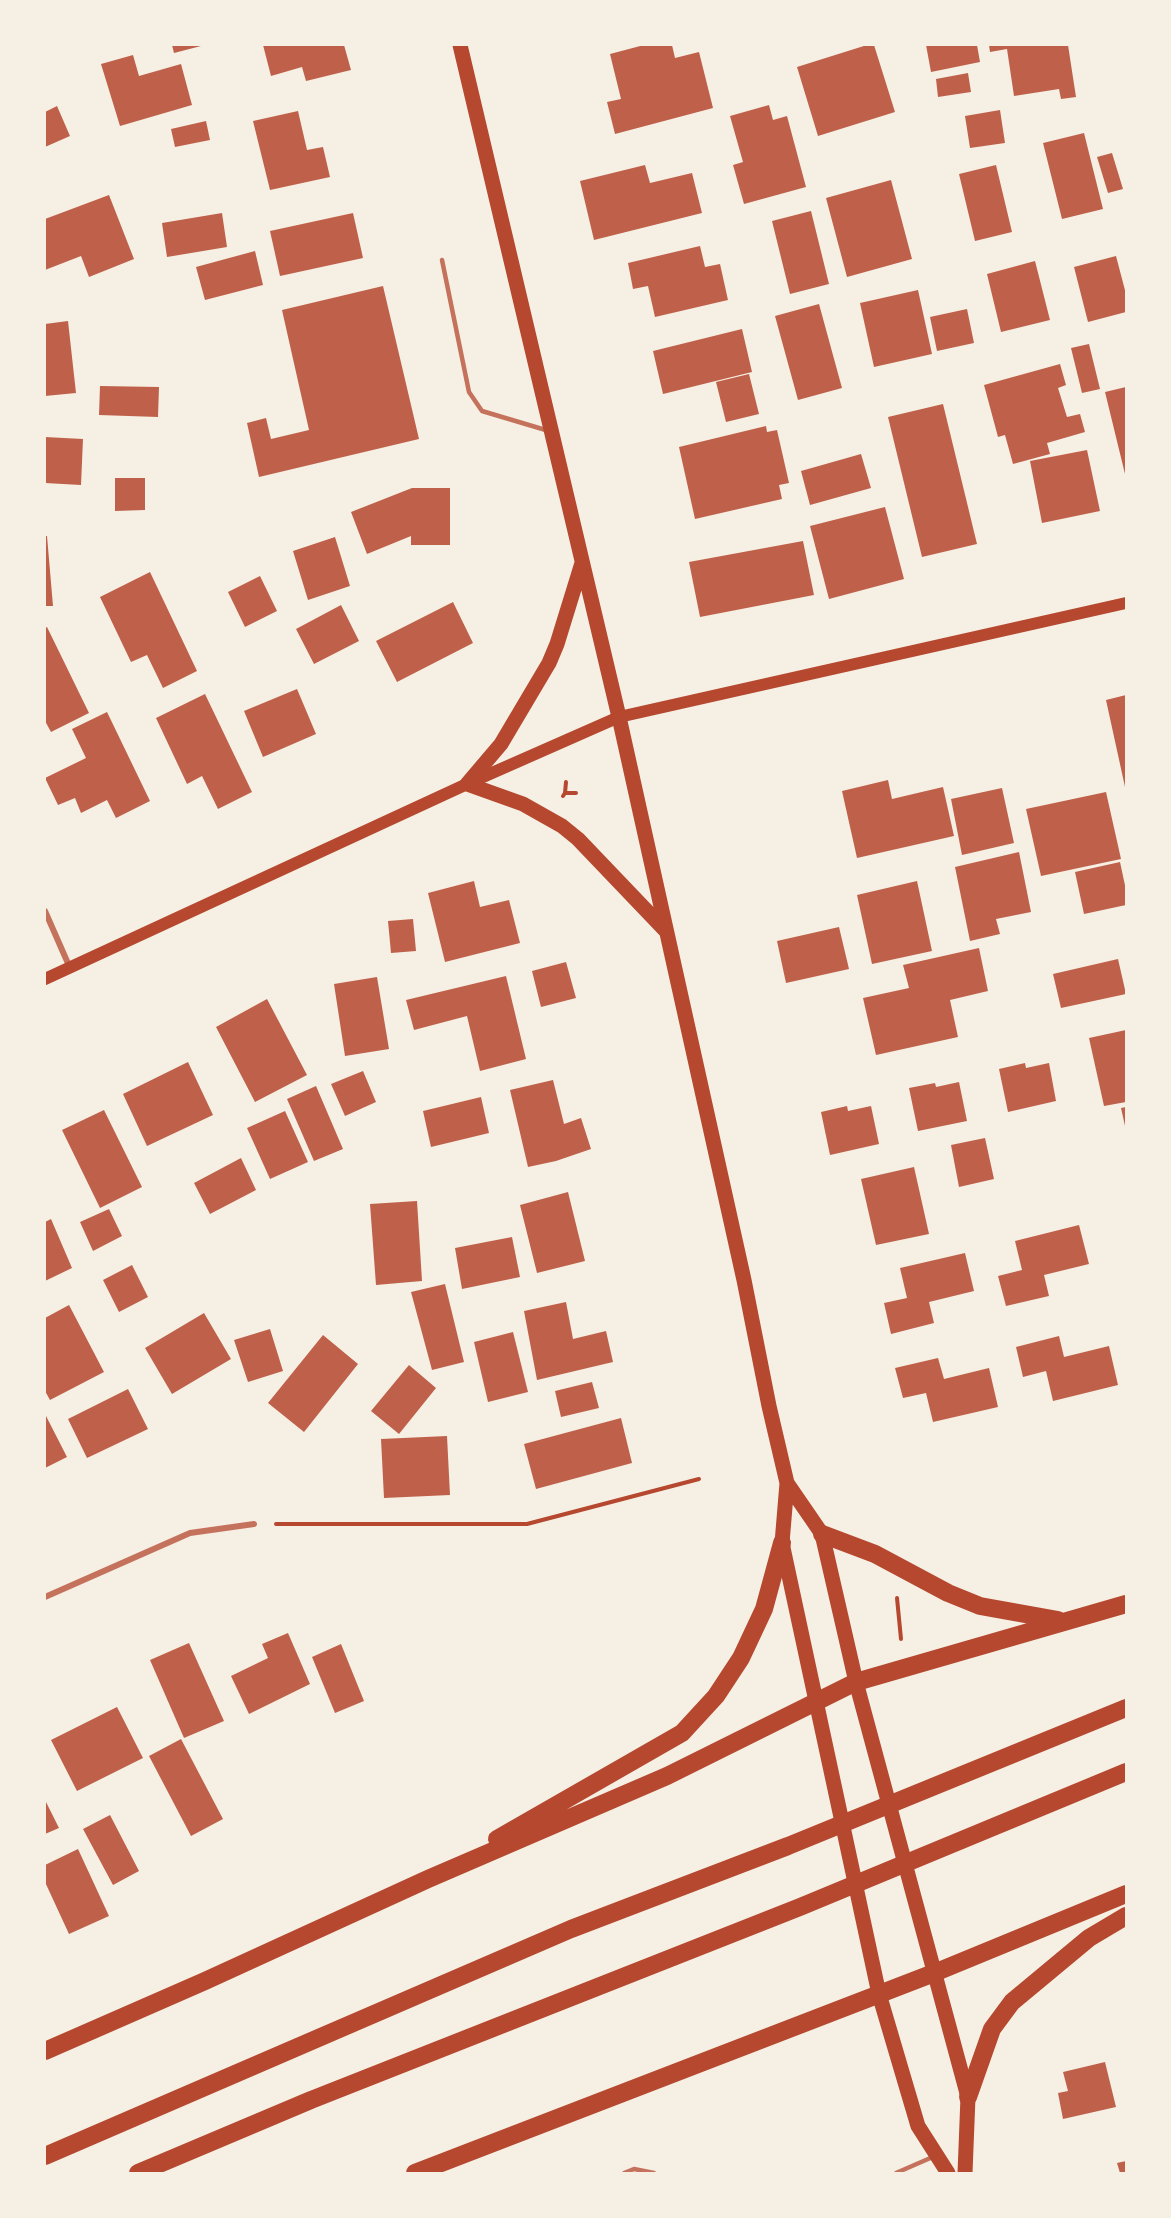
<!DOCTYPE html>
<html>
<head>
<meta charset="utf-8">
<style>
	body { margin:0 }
	#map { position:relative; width:1171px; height:2218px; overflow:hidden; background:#f6efe4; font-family:Arial,sans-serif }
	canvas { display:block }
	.frame { position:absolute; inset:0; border:46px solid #f6efe4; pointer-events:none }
</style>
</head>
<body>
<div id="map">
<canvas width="1171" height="2218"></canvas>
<div class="frame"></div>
</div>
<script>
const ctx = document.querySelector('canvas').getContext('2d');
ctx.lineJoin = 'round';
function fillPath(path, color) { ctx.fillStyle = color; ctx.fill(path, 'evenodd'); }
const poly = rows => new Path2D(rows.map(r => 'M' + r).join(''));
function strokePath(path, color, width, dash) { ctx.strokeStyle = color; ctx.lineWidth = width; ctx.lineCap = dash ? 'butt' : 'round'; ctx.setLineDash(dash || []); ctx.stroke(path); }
fillPath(poly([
	[172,45,200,45,201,46,174,53],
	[263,45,344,45,351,70,306,81,302,67,271,76],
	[644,45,672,45,675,58,699,52,713,108,615,134,607,102,621,99,610,54],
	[867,45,874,45,895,112,818,136,797,67],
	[926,45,977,45,980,62,931,72],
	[989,45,1068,45,1076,97,1061,99,1059,89,1014,96,1007,49,990,52],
	[133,55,139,76,181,64,192,105,120,126,101,64],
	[968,73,971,92,938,97,936,79],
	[769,105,773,120,787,116,806,187,744,204,733,165,743,162,730,116],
	[57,106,70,136,45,147,45,112],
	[1000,110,1005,143,970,148,965,116],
	[298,111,307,150,323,147,330,177,270,190,253,121],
	[206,121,210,140,175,147,171,129],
	[1084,133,1103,209,1062,219,1043,143],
	[1112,153,1123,189,1108,193,1097,157],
	[645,165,650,183,692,173,702,213,594,240,580,181],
	[996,165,1012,232,975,241,959,174],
	[891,180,912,259,847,277,826,198],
	[109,195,134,259,89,277,81,256,45,270,45,219],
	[811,211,829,284,790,294,772,221],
	[222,213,227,247,167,257,162,223],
	[353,213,363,258,280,276,270,231],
	[700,246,705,267,720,264,728,300,655,317,648,286,633,289,628,263],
	[255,251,263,285,205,300,196,267],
	[1116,256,1126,294,1126,312,1088,322,1074,267],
	[1035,261,1050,320,1001,332,987,274],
	[383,286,419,439,259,477,247,423,266,418,271,439,309,430,282,310],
	[918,290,932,354,874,367,860,303],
	[819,304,842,388,798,400,775,316],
	[967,309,974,343,937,351,930,317],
	[68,321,76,393,45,396,45,324],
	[742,329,752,372,663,394,653,351],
	[1089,344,1100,389,1082,393,1071,348],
	[1060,364,1066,385,1058,388,1067,417,1080,414,1085,432,1047,443,1050,454,1013,464,1005,435,998,437,984,385],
	[749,374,759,414,726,422,716,382],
	[100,386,159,387,158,417,99,415],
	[1126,387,1126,474,1125,474,1105,392],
	[943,404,977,544,922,557,888,417],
	[766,426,767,432,777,430,789,483,779,485,782,499,695,519,679,447],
	[45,437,83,439,81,485,45,483],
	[1087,450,1100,511,1042,523,1030,461],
	[861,454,871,488,810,505,801,471],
	[115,478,145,478,145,510,115,511],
	[412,488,450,488,450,545,411,545,411,536,367,554,351,512],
	[885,507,904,579,829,599,810,526],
	[45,536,47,536,53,606,45,606],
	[335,537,350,586,308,600,293,551],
	[803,541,814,595,700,617,689,562],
	[150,572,197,671,163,688,147,655,131,662,100,597],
	[260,576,277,611,245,627,228,592],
	[453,602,473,643,397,682,376,641],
	[341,605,359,641,314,664,296,629],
	[47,627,89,713,51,732,45,721,45,628],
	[297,689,316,734,263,757,244,711],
	[205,694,252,792,218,809,202,776,187,784,156,718],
	[1126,695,1126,787,1125,787,1106,700],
	[107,712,150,801,116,818,107,800,81,813,75,798,58,805,45,778,86,758,72,729],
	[888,780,892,799,943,787,954,836,857,858,842,791],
	[1002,788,1014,843,962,855,951,799],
	[1106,792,1121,859,1041,876,1026,809],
	[1019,852,1031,912,996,919,1000,934,970,941,955,867],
	[1120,862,1126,890,1126,905,1084,914,1075,872],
	[474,881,480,907,509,900,520,943,445,962,428,893],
	[917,881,932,951,872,964,857,895],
	[413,919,416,951,391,953,388,921],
	[839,927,849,969,786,983,777,941],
	[979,948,988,991,950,1000,958,1037,876,1055,863,998,909,988,903,965],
	[1118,959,1126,994,1061,1008,1053,974],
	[566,962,576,998,541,1007,532,971],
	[506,976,526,1059,480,1071,467,1016,414,1030,406,1000],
	[377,977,389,1049,345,1056,334,984],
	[267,999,307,1075,255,1102,216,1027],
	[1126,1030,1126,1102,1104,1106,1089,1038],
	[188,1062,213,1115,147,1146,123,1094],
	[1025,1063,1026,1068,1049,1063,1056,1101,1008,1112,999,1069],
	[363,1071,376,1102,345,1116,331,1084],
	[553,1080,564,1124,581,1118,591,1149,556,1161,528,1167,510,1090],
	[959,1082,967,1121,918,1131,909,1088,935,1083,936,1087],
	[316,1086,343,1149,314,1161,287,1099],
	[481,1097,489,1133,431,1147,423,1111],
	[847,1106,848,1111,871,1106,879,1144,830,1155,821,1112],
	[1126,1107,1126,1126,1125,1126,1121,1108],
	[104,1110,142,1187,100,1208,62,1130],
	[285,1111,308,1162,270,1179,247,1128],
	[985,1138,994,1179,959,1187,951,1145],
	[241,1158,256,1190,210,1214,194,1183],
	[914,1167,929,1234,876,1245,861,1179],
	[568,1192,585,1261,537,1273,520,1205],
	[417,1201,422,1281,376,1285,370,1204],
	[109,1209,122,1236,93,1251,80,1222],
	[51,1219,72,1268,45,1281,45,1222],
	[1079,1225,1089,1264,1044,1275,1049,1296,1006,1306,998,1276,1022,1270,1015,1241],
	[512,1237,520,1277,462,1289,455,1248],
	[965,1253,974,1291,929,1302,934,1323,891,1334,884,1303,907,1298,900,1268],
	[132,1265,148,1297,119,1312,103,1280],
	[445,1284,464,1362,432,1370,411,1292],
	[566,1302,573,1339,606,1331,613,1362,537,1380,524,1311],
	[69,1305,104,1372,50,1400,45,1391,45,1318],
	[204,1313,231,1359,172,1394,145,1348],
	[270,1329,283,1371,248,1382,234,1340],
	[513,1332,528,1392,488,1402,474,1342],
	[323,1335,358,1364,304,1432,268,1403],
	[1059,1336,1064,1357,1109,1346,1118,1385,1053,1401,1046,1371,1023,1377,1016,1347],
	[938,1358,944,1379,989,1368,998,1407,933,1422,926,1393,903,1398,895,1368],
	[409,1365,436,1388,399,1434,371,1411],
	[592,1382,599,1408,561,1417,555,1391],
	[128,1389,148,1429,87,1458,68,1419],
	[45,1414,67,1457,45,1468],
	[621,1418,632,1463,536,1489,524,1444],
	[447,1436,450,1495,384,1498,381,1439],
	[288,1633,310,1684,249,1714,231,1676,268,1658,262,1644],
	[189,1643,224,1721,184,1738,150,1660],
	[341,1644,364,1701,335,1713,312,1657],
	[117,1707,143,1758,77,1791,51,1740],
	[181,1739,223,1819,191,1836,149,1756],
	[45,1800,59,1828,45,1834],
	[110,1815,139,1871,113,1885,83,1829],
	[78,1849,109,1916,69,1934,45,1882,45,1865],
	[1105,2062,1116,2107,1063,2119,1058,2093,1068,2091,1063,2072],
	[1126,2161,1126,2173,1120,2173,1117,2163]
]), '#bf614a');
strokePath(poly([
	[565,793,566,782],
	[563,796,565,793,576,793],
	[276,1524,527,1524,699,1479],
	[897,1598,901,1639]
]), '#b5482f', 4);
strokePath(poly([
	[442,260,469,392,482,411,549,431],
	[624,2173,634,2169,654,2173],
	[896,2173,935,2156]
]), '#c5725c', 4.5);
strokePath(poly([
	[45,911,70,968],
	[45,1597,190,1533,254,1524]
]), '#c5725c', 6);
strokePath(poly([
	[45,979,467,784,619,717,1126,603]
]), '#b5482f', 12);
strokePath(poly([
	[460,45,619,717,744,1280,769,1406,787,1483,782,1543,879,1994,918,2126,948,2173],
	[582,563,557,644,549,663,501,744,467,784,523,804,562,826,578,839,665,930],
	[787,1483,822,1534,856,1682,968,2097,965,2173]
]), '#b5482f', 15);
strokePath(poly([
	[822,1534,875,1554,948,1593,980,1606,1058,1620],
	[497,1839,682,1733,716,1696,741,1658,764,1609,782,1543],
	[45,2051,205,1981,428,1879,667,1776,856,1682,1126,1604],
	[968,2097,992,2029,1012,2002,1089,1938,1126,1916],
	[45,2156,571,1929,788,1846,1126,1708],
	[138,2173,311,2100,800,1907,1126,1772],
	[415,2173,934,1973,1126,1894]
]), '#b5482f', 18);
</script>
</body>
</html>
